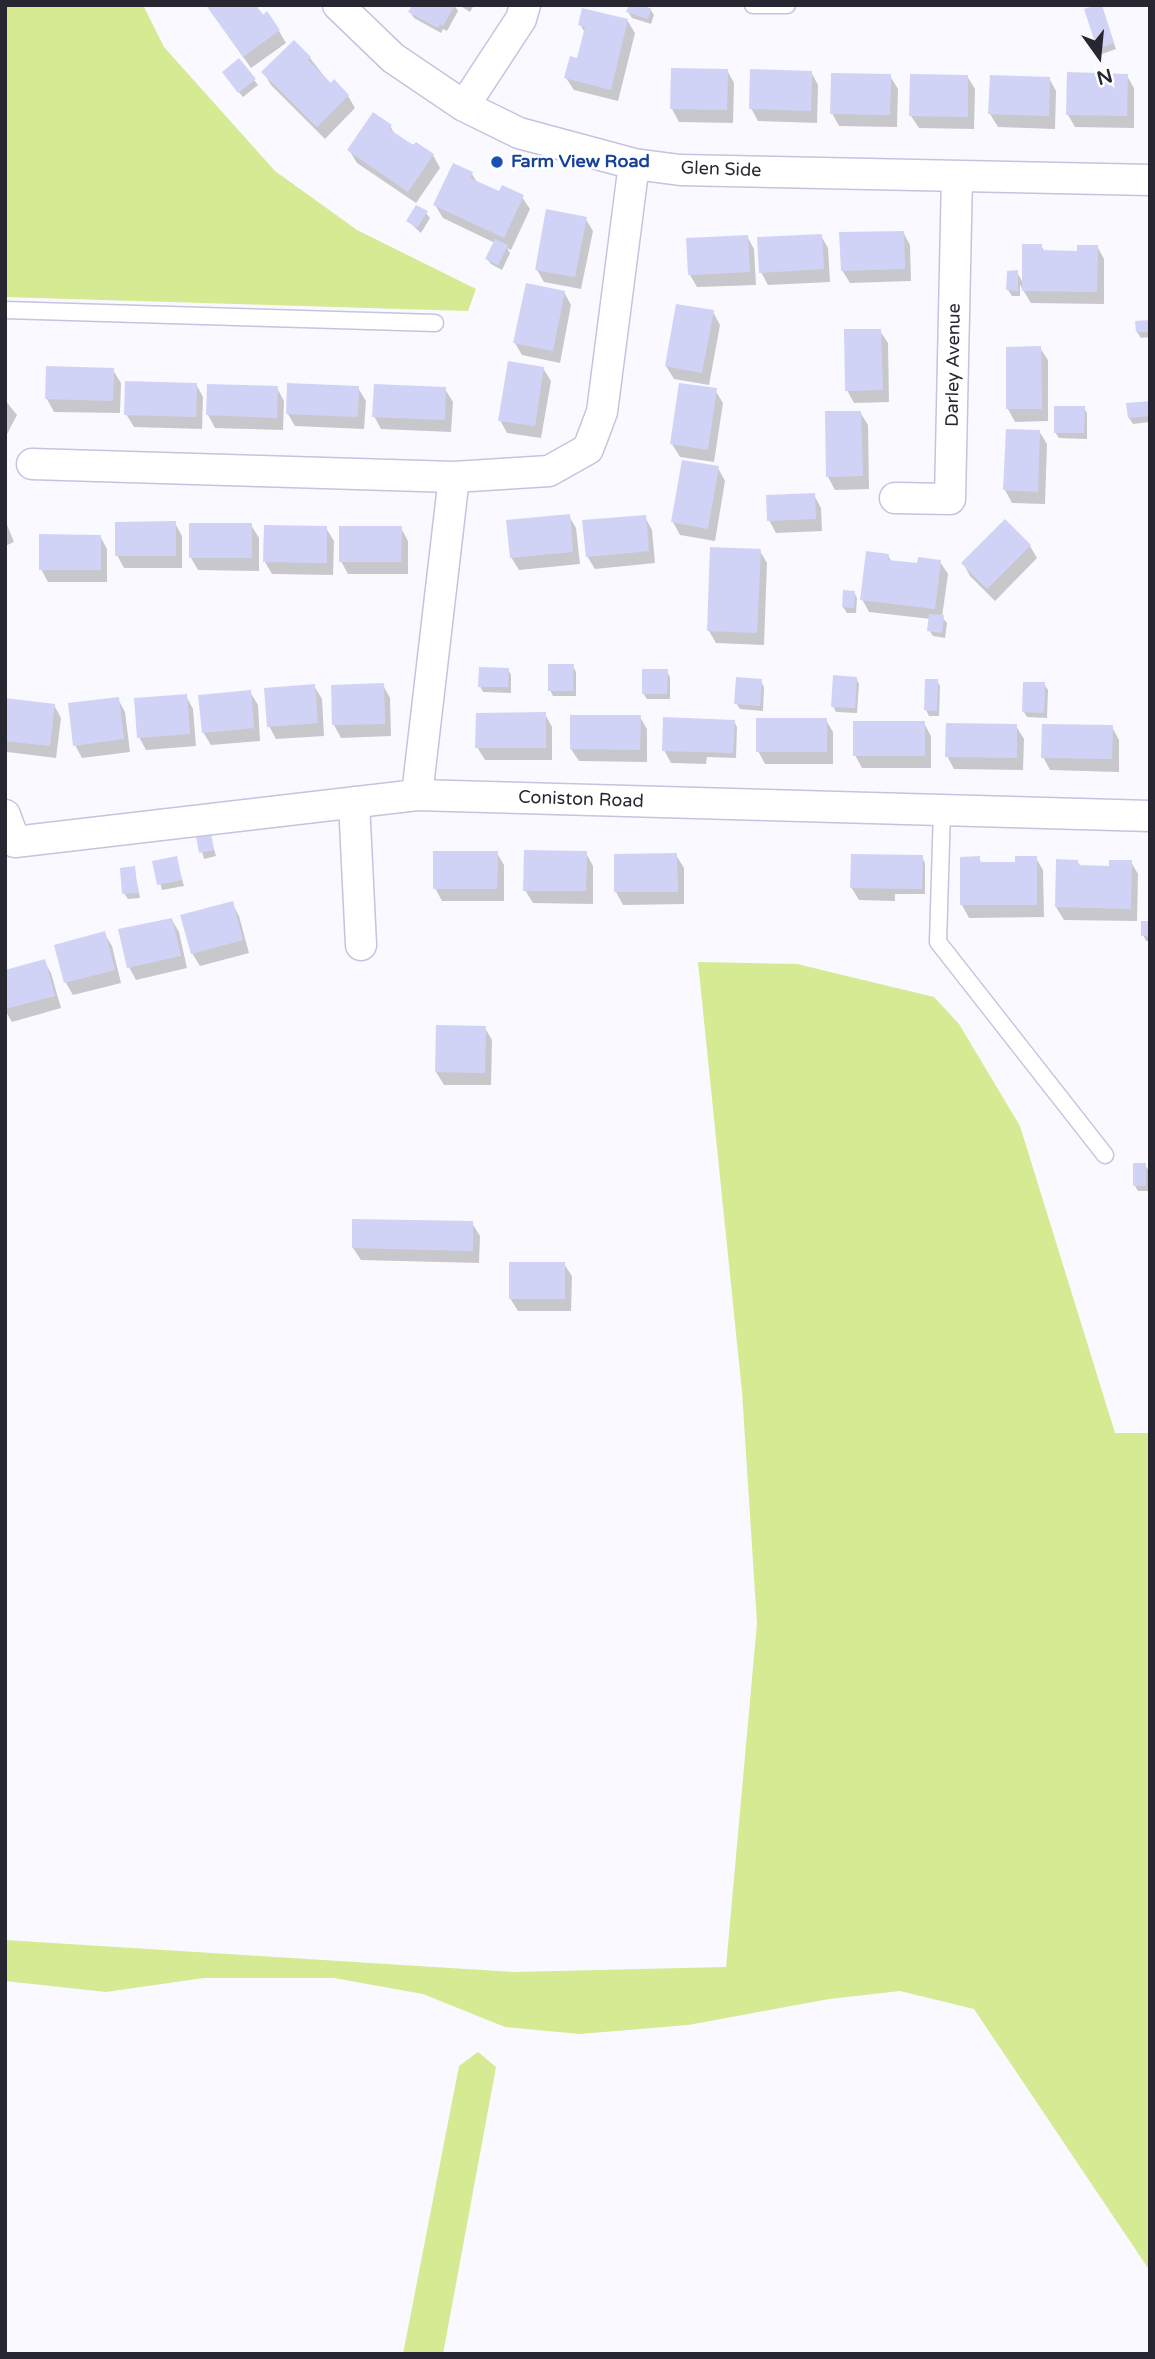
<!DOCTYPE html>
<html>
<head>
<meta charset="utf-8">
<style>
	body { margin:0 }
	#map { position:relative; width:1155px; height:2359px; overflow:hidden; background:#faf9ff; font-family:"Varela Round",sans-serif }
	canvas { display:block }
	.frame { position:absolute; inset:0; border:7px solid #282630; pointer-events:none }
	.north { position:absolute; left:1064px; top:21px; width:70px; height:70px; -webkit-text-stroke:5px #fff; paint-order:stroke; rotate:165deg; font-size:19px; font-weight:700; line-height:28px; text-align:center; color:#282630 }
	.north::after { content:''; display:block; margin:auto; width:24px; height:32px; background:#282630; clip-path:polygon(50% 0,100% 100%,50% 72%,0 100%) }
</style>
</head>
<body>
<div id="map">
<canvas width="1155" height="2359"></canvas>
<div class="frame"></div>
<div class="north">N</div>
</div>
<script>
const ctx = document.querySelector('canvas').getContext('2d');
ctx.lineJoin = 'round';
function fillPath(path, color) { ctx.fillStyle = color; ctx.fill(path, 'evenodd'); }
const poly = rows => new Path2D(rows.map(r => 'M' + r).join(''));
function strokePath(path, color, width, dash) { ctx.strokeStyle = color; ctx.lineWidth = width; ctx.lineCap = dash ? 'butt' : 'round'; ctx.setLineDash(dash || []); ctx.stroke(path); }
function drawText(font, color, halo, rows, align = 'center') {
  ctx.font = font + ' "Varela Round",sans-serif'; ctx.lineWidth = 5; ctx.setLineDash([]); ctx.textBaseline = 'middle'; ctx.strokeStyle = halo; ctx.fillStyle = color; for (const [text, x, y, turn = 0] of rows) {
    ctx.save(); ctx.translate(x, y); ctx.rotate((+turn || 0) * Math.PI / 180); ctx.textAlign = isNaN(turn) ? turn : align; if (halo) ctx.strokeText(text, 0, 0); ctx.fillText(text, 0, 0); ctx.restore();
  }
}
fillPath(poly([
	[5,5,143,5,164,47,275,171,357,230,476,289,468,311,5,297],
	[698,962,797,964,934,997,959,1024,1020,1126,1115,1433,1150,1433,1150,2271,974,2009,900,1991,829,1999,688,2025,580,2034,505,2027,423,1994,334,1978,204,1978,106,1992,5,1981,5,1940,514,1972,726,1967,757,1623,742,1392],
	[478,2052,496,2067,443,2354,403,2354,459,2066]
]), '#d5ea92');
fillPath(poly([
	[206,5,254,5,279,31,286,43,251,68],
	[454,5,458,11,447,31,443,29,441,33,414,18,410,12],
	[459,5,474,5,470,12],
	[630,5,643,5,650,9,654,15,651,24,632,18,628,12],
	[1101,5,1116,49,1102,54,1098,48],
	[627,20,635,33,618,101,574,90,566,78,578,60,585,33,580,24],
	[310,58,331,85,348,96,355,108,325,139,271,85,264,73],
	[727,70,734,83,733,123,679,122,672,109],
	[811,72,818,85,817,123,758,121,751,108],
	[890,76,898,89,897,127,839,126,832,113],
	[967,76,975,89,974,129,919,128,911,116],
	[1127,76,1134,88,1134,128,1075,127,1068,115],
	[227,78,254,80,258,85,243,97],
	[1049,78,1056,91,1055,129,998,127,990,114],
	[390,126,396,136,433,155,440,168,416,203,357,163,349,150],
	[472,174,478,184,500,193,522,197,530,209,511,250,507,248,510,253,502,270,491,264,487,259,495,243,443,218,435,205],
	[426,213,430,218,421,233,408,221],
	[585,218,593,231,581,289,544,282,537,270],
	[903,232,910,245,911,281,850,283,842,270],
	[747,236,754,249,756,285,697,287,690,275],
	[821,236,828,248,830,282,768,285,761,272],
	[1041,246,1045,252,1079,253,1097,246,1104,259,1104,304,1031,303,1020,285,1020,296,1012,296,1008,290,1017,272,1023,283],
	[564,292,571,305,560,363,522,355,515,343],
	[713,312,720,325,709,385,674,379,666,366],
	[1150,322,1150,337,1141,338,1137,332],
	[880,331,888,343,889,402,854,403,847,390],
	[1040,348,1048,360,1048,421,1015,422,1008,409],
	[543,368,551,381,541,438,507,433,500,420],
	[113,370,121,383,120,413,54,412,47,399],
	[196,384,203,397,202,429,134,427,126,414],
	[277,388,284,401,283,430,215,428,208,415],
	[358,388,366,401,364,429,295,426,288,414],
	[445,389,453,402,451,432,381,429,374,416],
	[715,390,723,403,714,462,680,457,672,444],
	[5,400,17,415,5,438],
	[1150,403,1150,422,1133,424,1129,418],
	[1084,408,1087,413,1087,439,1059,438,1055,432],
	[860,412,868,425,869,489,835,490,828,477],
	[1039,431,1047,444,1045,504,1012,503,1005,490],
	[718,468,725,481,715,541,680,535,673,522],
	[814,495,821,508,822,531,776,533,769,520],
	[569,516,576,528,580,564,519,570,511,557],
	[645,517,652,530,655,563,595,569,587,556],
	[5,520,14,542,5,546],
	[175,523,182,536,182,568,124,568,117,555],
	[251,525,259,538,259,571,198,570,191,558],
	[326,528,334,541,333,575,272,574,265,562],
	[401,528,408,541,408,574,348,574,341,561],
	[100,536,107,549,107,582,48,582,41,569],
	[1030,546,1037,558,995,601,970,576,963,563],
	[760,551,767,563,764,645,716,643,709,631],
	[888,556,892,562,918,565,940,562,948,574,942,617,947,623,945,638,933,636,929,630,931,619,869,612,862,599],
	[854,592,857,598,856,613,847,613,843,607],
	[573,666,576,672,576,696,553,696,550,690],
	[508,669,511,675,511,693,483,692,480,686],
	[667,671,670,677,670,699,647,699,643,693],
	[856,678,859,684,857,713,836,712,833,706],
	[761,681,764,687,763,711,740,709,736,703],
	[937,681,940,686,939,716,929,716,926,710],
	[1044,684,1048,690,1047,718,1027,717,1024,712],
	[383,685,390,698,391,736,341,738,334,725,333,687],
	[314,686,322,699,324,736,276,739,269,726],
	[250,692,258,705,260,741,211,745,203,732],
	[186,696,193,709,196,746,146,750,139,737],
	[118,699,125,712,130,752,82,758,75,745],
	[5,700,54,705,61,718,56,758,7,752],
	[545,714,552,727,552,760,485,760,477,747],
	[640,717,647,729,647,762,579,761,571,749],
	[826,720,833,732,833,764,765,764,758,751],
	[734,721,737,727,736,758,707,757,706,764,671,763,664,750],
	[924,723,931,736,931,768,862,768,855,755],
	[1016,726,1024,739,1023,770,954,769,947,756],
	[1112,727,1119,740,1119,772,1050,770,1043,757],
	[210,835,216,856,204,859,198,837],
	[497,853,504,865,504,901,442,901,435,888],
	[586,853,593,866,593,904,533,903,525,890],
	[676,855,684,868,684,904,623,905,616,892],
	[922,857,925,863,925,894,895,894,895,901,859,900,851,887],
	[176,858,184,886,162,890,154,862],
	[979,858,982,864,1017,864,1036,858,1043,870,1044,917,969,918,962,905],
	[1077,861,1081,867,1111,867,1131,862,1138,874,1137,921,1064,920,1056,907],
	[134,868,140,898,128,899,124,893],
	[232,903,239,916,249,953,200,966,192,953],
	[172,920,179,932,187,968,136,980,129,967],
	[1150,923,1150,941,1146,941,1143,935],
	[104,933,112,946,121,983,73,995,66,983,56,946],
	[44,961,51,973,61,1008,12,1022,5,1010,5,971],
	[485,1028,492,1040,491,1085,444,1085,436,1072],
	[1145,1165,1149,1171,1149,1191,1138,1191,1135,1186],
	[472,1223,480,1236,479,1263,361,1260,353,1248],
	[564,1264,572,1276,571,1311,518,1311,510,1298]
]), '#0003');
fillPath(poly([
	[206,5,256,5,263,15,267,11,280,30,243,57],
	[412,5,455,5,443,26,440,24,438,28,408,12],
	[629,5,651,8,648,19,626,12],
	[1096,5,1102,5,1114,43,1097,49,1084,9],
	[582,8,628,19,611,90,564,78,570,56,577,58,585,27,578,25],
	[294,40,311,57,308,60,331,83,334,79,349,95,317,127,261,72],
	[239,58,256,79,238,93,222,72],
	[671,68,728,69,727,110,670,109],
	[750,69,812,71,811,111,749,109],
	[1067,72,1128,74,1127,116,1066,115],
	[831,73,891,74,890,115,830,114],
	[910,74,968,75,968,117,909,116],
	[990,75,1050,77,1049,116,988,114],
	[373,112,392,125,389,129,413,145,416,142,434,154,408,192,347,150],
	[453,163,473,172,470,178,499,191,502,185,524,195,504,238,433,205],
	[416,205,428,211,417,228,406,221],
	[546,209,587,217,575,277,535,270],
	[904,231,905,269,841,271,839,232],
	[822,234,824,269,759,273,757,237],
	[748,235,750,272,688,275,686,238],
	[495,239,508,245,498,265,485,259],
	[1022,244,1042,244,1042,250,1077,251,1077,245,1098,245,1097,292,1022,291],
	[1018,270,1018,291,1006,290,1007,271],
	[526,283,565,291,553,351,513,343],
	[676,304,714,310,702,373,665,366],
	[1150,320,1150,332,1136,332,1135,321],
	[844,329,881,329,883,390,845,391],
	[1041,346,1042,409,1006,409,1006,347],
	[508,361,544,367,535,426,498,421],
	[46,366,114,368,113,401,45,399],
	[125,381,197,383,196,417,124,415],
	[287,383,359,386,358,417,286,414],
	[679,383,717,388,708,450,670,444],
	[207,384,278,386,277,418,206,415],
	[374,384,446,387,445,420,372,417],
	[1150,401,1150,416,1128,418,1126,403],
	[1054,406,1085,406,1084,433,1054,433],
	[825,411,861,411,863,476,826,477],
	[1006,429,1040,430,1038,492,1003,490],
	[682,460,719,466,708,529,671,522],
	[815,493,816,519,767,521,766,495],
	[570,514,573,552,510,558,506,520],
	[646,515,649,551,586,557,582,520],
	[1005,519,1031,545,987,589,961,563],
	[176,521,176,556,115,556,115,522],
	[189,523,252,523,252,558,189,558],
	[264,525,327,526,327,563,263,562],
	[339,526,402,526,401,562,339,562],
	[39,534,101,535,101,570,39,570],
	[710,547,761,549,757,633,707,631],
	[866,551,889,554,888,560,917,563,918,557,941,560,935,609,860,600],
	[843,590,855,591,854,608,842,607],
	[929,614,944,615,942,633,927,631],
	[548,664,574,664,573,691,548,691],
	[479,667,509,668,508,687,478,687],
	[642,669,668,669,667,694,642,694],
	[833,675,857,677,855,708,831,707],
	[736,677,762,679,760,706,734,704],
	[925,679,938,679,937,711,924,710],
	[1023,682,1045,682,1044,713,1022,712],
	[384,683,385,724,332,725,331,685],
	[315,684,318,723,267,727,264,688],
	[251,690,254,728,202,733,198,695],
	[187,694,190,734,137,738,134,698],
	[119,697,124,739,73,746,68,703],
	[5,698,55,704,50,746,5,741],
	[546,712,546,748,475,748,476,713],
	[570,715,641,715,640,750,570,749],
	[663,717,735,720,733,753,662,751],
	[756,718,827,718,827,752,756,752],
	[853,721,925,721,925,756,853,756],
	[946,723,1017,724,1017,758,945,757],
	[1042,724,1113,725,1112,759,1041,758],
	[211,833,214,850,199,853,196,836],
	[524,850,587,851,586,891,523,891],
	[433,851,498,851,497,889,433,889],
	[677,853,678,892,614,892,614,854],
	[851,854,923,855,922,889,850,888],
	[177,856,182,880,157,885,152,861],
	[980,856,980,862,1015,862,1015,856,1037,856,1037,905,960,905,960,857],
	[1056,859,1078,860,1078,865,1109,866,1109,860,1132,860,1131,909,1055,907],
	[135,866,138,893,122,894,120,868],
	[233,901,243,940,191,954,180,915],
	[172,918,181,956,127,968,118,929],
	[1141,921,1150,921,1150,936,1141,936],
	[105,931,115,970,64,983,54,945],
	[45,959,55,996,5,1009,5,970],
	[436,1025,486,1026,485,1073,435,1072],
	[1133,1163,1146,1163,1146,1186,1133,1186],
	[352,1219,473,1221,473,1251,352,1248],
	[509,1262,565,1262,565,1299,509,1299]
]), '#d1d3f6');
const lane = poly([
	[753,5,787,5],
	[5,310,435,323],
	[942,810,938,942,1105,1155]
]);
const street = poly([
	[338,5,393,58,464,106,519,133,634,164,680,170,1150,180],
	[464,106,521,19,525,5],
	[32,464,454,477,549,471,588,449,602,412,634,164],
	[895,498,950,499,957,176],
	[417,795,454,477],
	[354,802,361,945],
	[5,815,15,842],
	[15,842,417,795,1150,816]
]);
strokePath(lane, '#c8c2de', 19);
strokePath(street, '#c8c2de', 33);
strokePath(lane, '#fff', 16);
strokePath(street, '#fff', 30);
for (const [x, y, r, color] of [
	[497,162,7,"#1a4fb4"]
]) { const dot = new Path2D(); dot.arc(x, y, r, 0, 2 * Math.PI); ctx.fillStyle = color; ctx.fill(dot); strokePath(dot, '#fff', 2.5); }
drawText('bold 18px', '#164399', '#fff', [
	["Farm View Road",511,162]
], 'left');
drawText('18px', '#282630', '#fff', [
	["Glen Side",721,170,2],
	["Darley Avenue",954,365,-89],
	["Coniston Road",581,800,2]
]);
</script>
</body>
</html>
